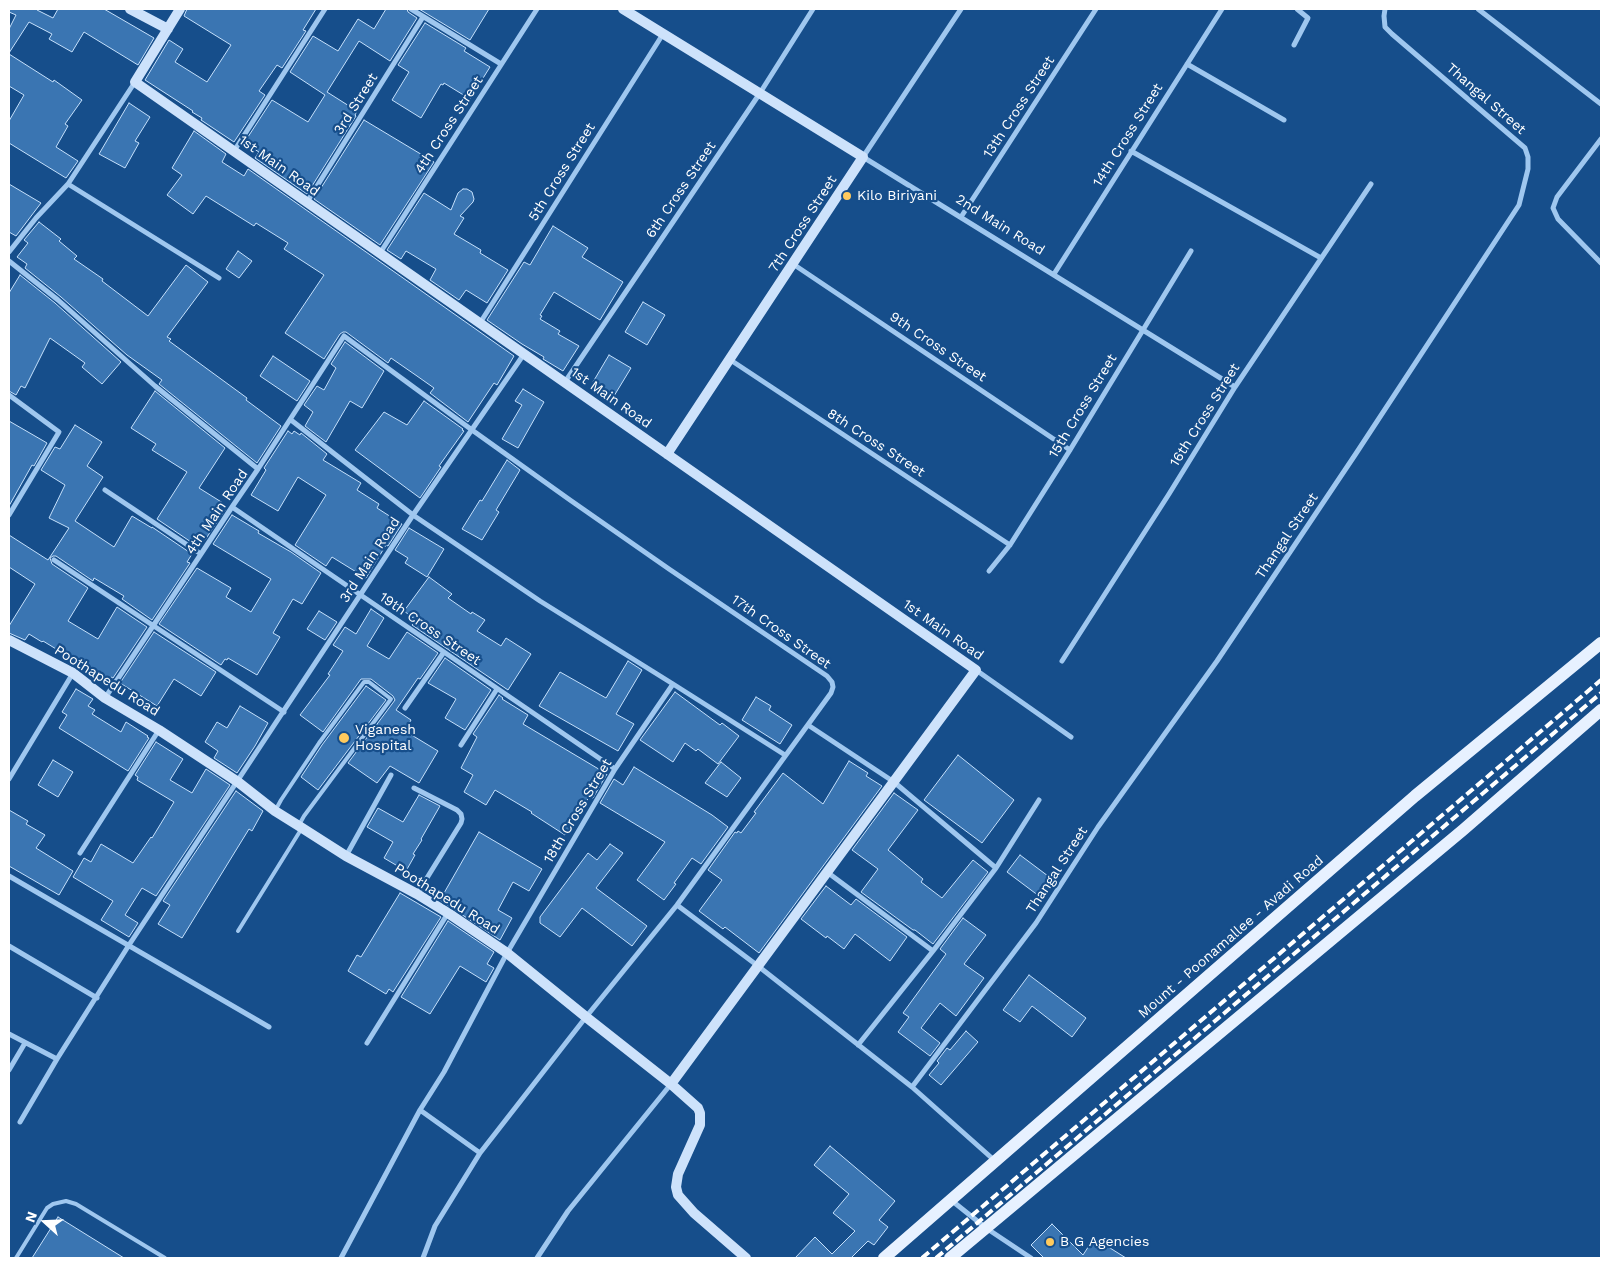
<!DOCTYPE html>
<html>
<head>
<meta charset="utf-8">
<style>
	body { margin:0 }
	#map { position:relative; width:1610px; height:1267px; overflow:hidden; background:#164e8b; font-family:"Work Sans",sans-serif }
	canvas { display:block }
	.frame { position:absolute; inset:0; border:10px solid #fff; pointer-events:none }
	.north { position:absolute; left:20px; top:1197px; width:50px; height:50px; -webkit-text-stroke:4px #164e8b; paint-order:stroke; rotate:290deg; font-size:14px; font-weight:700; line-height:20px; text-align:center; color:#fff }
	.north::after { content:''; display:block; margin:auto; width:18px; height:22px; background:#fff; clip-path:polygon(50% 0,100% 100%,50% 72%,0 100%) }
</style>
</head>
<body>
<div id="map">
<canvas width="1610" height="1267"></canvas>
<div class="frame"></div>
<div class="north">N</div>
</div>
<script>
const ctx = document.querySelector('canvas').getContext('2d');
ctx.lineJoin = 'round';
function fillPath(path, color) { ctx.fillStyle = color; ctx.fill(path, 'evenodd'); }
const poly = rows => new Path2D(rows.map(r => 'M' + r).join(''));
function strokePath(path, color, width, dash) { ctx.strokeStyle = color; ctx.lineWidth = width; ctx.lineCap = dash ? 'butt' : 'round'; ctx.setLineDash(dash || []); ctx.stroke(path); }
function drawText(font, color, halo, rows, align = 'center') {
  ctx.font = font + ' "Work Sans",sans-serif'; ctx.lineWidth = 4.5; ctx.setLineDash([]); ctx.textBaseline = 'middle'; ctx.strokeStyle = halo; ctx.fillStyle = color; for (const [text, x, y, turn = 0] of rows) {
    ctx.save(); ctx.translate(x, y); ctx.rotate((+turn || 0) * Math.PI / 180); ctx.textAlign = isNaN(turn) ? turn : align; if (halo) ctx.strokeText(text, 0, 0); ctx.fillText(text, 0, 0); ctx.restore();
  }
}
const building = poly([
	[9,9,38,9,37,10,53,18,58,9,104,9,154,38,138,65,84,32,72,52,49,39,52,34,29,22,9,53,9,29,16,15,9,12,9,9],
	[187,9,316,9,303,30,306,31,282,68,277,65,259,91,265,95,234,142,201,120,202,118,192,112,193,111,145,80,169,40,183,49,175,62,207,82,231,45,184,16,187,9],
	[386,9,407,9,408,12,417,18,390,61,359,41,327,92,357,111,355,115,356,116,307,194,255,158,259,152,244,143,272,100,308,122,325,95,290,72,313,36,338,51,358,19,374,29,386,9],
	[419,9,489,9,470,40,419,9],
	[425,23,466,48,464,51,490,67,470,99,444,83,443,85,441,84,421,118,392,100,409,72,398,65,425,23],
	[9,54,53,82,54,80,82,100,65,124,68,126,56,147,78,161,66,178,9,143,9,121,24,95,9,86,9,54],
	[129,103,150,117,135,141,139,143,125,168,99,154,129,103],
	[364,120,434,162,380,245,314,199,364,120],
	[194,131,226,154,222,162,244,176,248,169,514,356,497,385,494,383,468,422,430,393,434,388,417,376,391,358,388,363,346,332,343,332,340,334,324,359,285,333,324,275,284,249,288,243,256,223,254,226,206,196,193,214,167,195,182,175,172,168,194,131],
	[9,184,41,203,16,236,9,232,9,184],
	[463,189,467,189,472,192,474,199,473,202,460,216,464,218,454,234,481,250,480,253,508,270,487,303,466,290,459,300,430,280,436,269,406,251,401,259,387,250,424,193,451,210,458,193,463,189],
	[39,222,61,239,59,241,77,256,74,259,103,279,102,281,148,316,186,265,208,282,167,337,171,339,169,341,247,398,246,400,281,426,257,463,159,384,162,380,127,355,61,297,25,268,27,264,17,257,28,243,24,240,39,222],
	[553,226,588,248,582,257,623,282,600,320,554,292,540,315,542,316,540,319,560,331,558,334,579,346,563,371,543,359,544,357,522,344,487,320,524,262,530,265,553,226],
	[238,251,252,261,239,278,226,269,238,251],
	[20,275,55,303,121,362,102,384,82,367,85,363,50,338,25,388,21,386,16,395,9,391,9,293,20,275],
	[643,302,665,315,647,345,625,332,643,302],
	[345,342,384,371,362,408,350,401,326,442,305,426,313,412,304,405,317,386,324,390,336,368,331,364,345,342],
	[609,355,631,368,614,396,593,382,609,355],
	[273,356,310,381,297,401,260,376,273,356],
	[523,389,544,402,518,448,502,439,522,405,515,401,523,389],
	[155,391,225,448,199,488,223,503,220,508,225,510,205,540,202,538,197,546,157,519,187,472,152,450,156,444,131,428,155,391],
	[424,401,463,429,462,430,464,431,439,466,441,467,420,498,355,450,384,412,407,425,424,401],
	[9,421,47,443,34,466,32,465,9,506,9,421],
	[75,425,102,442,87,466,103,477,75,521,114,547,132,516,152,528,152,527,192,554,187,562,190,563,152,620,122,599,124,596,94,578,93,581,56,556,53,556,50,558,52,564,88,588,68,621,98,639,117,607,147,627,113,678,111,677,110,679,67,654,66,655,43,641,42,642,29,634,25,640,9,633,9,626,35,584,9,567,9,535,48,560,69,528,49,518,65,485,41,470,55,447,60,449,75,425],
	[288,431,292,434,294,431,300,435,301,433,327,454,323,460,361,483,357,490,379,504,377,508,402,524,388,546,386,545,366,578,332,557,326,566,295,545,326,495,298,477,278,511,251,495,266,470,264,468,288,431],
	[507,460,520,470,496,510,499,512,482,540,462,529,480,500,482,501,507,460],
	[232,515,259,531,258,533,291,552,321,573,302,604,293,599,273,633,280,637,257,675,228,658,227,660,225,659,221,665,159,624,197,568,231,588,226,597,251,612,271,579,213,544,232,515],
	[409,528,444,549,427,577,405,563,408,558,395,550,409,528],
	[429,577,452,594,448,598,471,614,472,612,485,620,477,631,501,646,506,638,531,654,508,690,412,625,416,620,404,611,429,577],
	[371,609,384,618,367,646,389,659,407,632,438,653,420,679,418,678,396,710,411,720,405,731,438,751,419,783,390,766,377,783,348,763,395,700,393,696,371,679,361,679,323,732,300,715,330,675,328,674,343,651,333,645,345,627,356,634,371,609],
	[319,611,337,622,325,640,307,629,319,611],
	[154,632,216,672,201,696,174,679,157,706,120,683,154,632],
	[445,658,491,690,465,730,445,718,456,699,428,683,445,658],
	[628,661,642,670,616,714,634,724,618,751,539,706,560,672,606,698,628,661],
	[366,686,386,700,318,790,301,777,322,745,366,686],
	[76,689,93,699,88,706,95,710,92,714,121,732,126,722,148,736,147,737,149,738,128,771,59,728,67,715,62,712,76,689],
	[675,692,720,725,722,723,739,736,718,764,698,749,696,751,685,743,673,762,640,740,675,692],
	[499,695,503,698,502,699,528,715,523,724,607,774,593,798,590,797,587,800,565,835,531,813,532,812,495,790,486,805,464,792,473,775,461,768,477,737,473,734,499,695],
	[756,697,771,706,769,710,792,725,780,744,742,720,756,697],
	[240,706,268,723,255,746,237,773,214,758,218,751,205,742,217,722,227,728,240,706],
	[156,742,183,759,170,780,192,793,206,769,230,785,156,896,142,888,125,915,138,923,129,937,101,920,113,901,73,877,84,858,91,862,101,844,133,863,151,837,152,838,174,802,137,780,138,777,135,775,156,742],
	[958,755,1014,800,982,843,924,800,958,755],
	[53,760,73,772,58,797,38,785,53,760],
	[849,761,868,773,866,776,882,786,759,953,725,927,723,929,699,911,722,880,708,870,735,832,737,833,738,831,741,833,756,813,754,812,783,773,823,804,849,761],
	[721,762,741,778,727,797,705,783,721,762],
	[634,767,712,815,728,827,701,864,692,858,674,883,676,884,664,900,637,880,665,842,600,803,614,779,623,785,634,767],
	[236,791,263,811,252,831,249,829,182,938,158,924,170,905,163,901,236,791],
	[894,793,918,810,888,850,923,879,921,882,942,898,973,860,988,872,933,944,915,930,913,930,861,892,878,869,852,850,894,793],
	[419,795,440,806,421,839,422,840,413,854,415,855,406,871,384,858,393,842,367,827,378,808,403,822,419,795],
	[9,810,28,821,26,824,45,835,36,848,73,871,59,895,9,866,9,810],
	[479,832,542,869,529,891,513,882,498,910,512,918,500,940,440,900,479,832],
	[610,844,623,853,596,888,647,926,632,946,582,908,560,937,540,923,540,917,588,853,597,860,610,844],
	[1020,855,1056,882,1043,899,1007,872,1020,855],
	[826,886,851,905,856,899,907,937,890,961,855,934,844,949,827,936,826,938,801,919,826,886],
	[400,893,441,917,393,992,389,989,386,994,348,971,357,955,361,957,400,893],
	[963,918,986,935,964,964,984,978,956,1016,940,1003,921,1028,940,1043,930,1056,898,1032,909,1017,903,1013,946,954,940,949,963,918],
	[448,921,494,952,487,964,494,968,486,982,460,966,430,1014,401,997,448,921],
	[1029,975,1086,1018,1072,1037,1032,1006,1020,1022,1003,1010,1029,975],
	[966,1031,978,1042,941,1085,929,1075,939,1063,937,1061,947,1048,950,1050,966,1031],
	[830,1146,895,1201,879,1220,888,1227,874,1245,868,1241,851,1258,795,1258,815,1237,832,1254,855,1231,833,1213,849,1194,814,1165,830,1146],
	[58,1217,124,1258,32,1258,58,1217],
	[1052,1224,1083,1255,1094,1238,1126,1258,1044,1258,1031,1245,1052,1224]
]);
fillPath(building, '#3a75b2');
strokePath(building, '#c5e0fb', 1);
strokePath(poly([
	[275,811,281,800,319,743,364,682,369,682,391,699,304,816,299,825],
	[238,931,302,828],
	[16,1258,47,1208,53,1204,66,1201,76,1204,165,1258]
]), '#9fc7ef', 4);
strokePath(poly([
	[411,9,501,64],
	[961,9,863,157,1235,387],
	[1478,9,1601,104],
	[1294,45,1308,18,1297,9],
	[1187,64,1284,120],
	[135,82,68,184,219,278],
	[1601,139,1557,197,1553,208,1558,219,1601,263],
	[234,151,325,9],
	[1131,151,1321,258],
	[307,202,423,17],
	[961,217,1096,9],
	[9,252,36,218,68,184],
	[380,253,537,9],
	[9,261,58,300,155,386,258,469],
	[793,264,1070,450],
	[1054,274,1222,9],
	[480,323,663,34],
	[729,359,1010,545],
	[565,382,760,93,813,9],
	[9,395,59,432,9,515],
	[291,420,413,515,540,601,673,684,785,755],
	[105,490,201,554],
	[232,507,615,769],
	[54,560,284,712],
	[989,571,1010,545,1070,450,1191,251],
	[1062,661,1169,494,1235,387,1371,184],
	[976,670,1071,737],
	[105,698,201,554,232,507,258,469,344,336,472,430,570,500,669,569,827,676,832,682,833,687,831,693,677,905,586,1017,480,1153,435,1226,423,1258],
	[405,708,444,652],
	[808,725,894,782,996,868,933,951],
	[461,745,497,689],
	[9,779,73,673],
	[414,788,457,810,461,814,462,819,461,823,417,894],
	[80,853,159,730],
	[346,856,391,775],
	[996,868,1039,800],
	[827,872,933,951,858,1045],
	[9,876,269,1027],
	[677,905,758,966,912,1087,994,1160],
	[9,946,97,998],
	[9,1034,57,1059],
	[367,1043,448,913],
	[9,1070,25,1043],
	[912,1087,1036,923,1098,827,1217,661,1355,455,1519,205,1528,169,1528,157,1525,148,1392,34,1385,27,1384,16,1385,9],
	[420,1110,480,1153],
	[20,1122,57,1059,129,945,413,515,524,354],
	[951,1200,986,1228,1031,1258],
	[341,1258,420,1110,444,1072,507,953,615,769,673,684],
	[537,1258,568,1211,671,1084]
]), '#9fc7ef', 5);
strokePath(poly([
	[130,9,168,29],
	[180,9,135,82,976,670,671,1084],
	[623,9,863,157,667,454],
	[9,640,73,673,105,698,159,730,238,782,275,811,299,826,346,856,417,894,448,913,507,953,586,1017,671,1084,698,1108,700,1113,700,1125,678,1174,676,1187,678,1195,694,1213,746,1258]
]), '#cde2fb', 10);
strokePath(poly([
	[884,1258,1415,796,1601,643],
	[950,1258,1463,830,1601,710]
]), '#e7f1ff', 12);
strokePath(poly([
	[922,1258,1601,680],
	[936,1258,1601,693]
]), '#fff', 4, [9, 4]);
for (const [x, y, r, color] of [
	[847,196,5,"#ffca5d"],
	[344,738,6,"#ffca5d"],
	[1050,1242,5,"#ffca5d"]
]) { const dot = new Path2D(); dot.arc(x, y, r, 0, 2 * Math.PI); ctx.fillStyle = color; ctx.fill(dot); strokePath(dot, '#164e8b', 2); }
drawText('14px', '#fff', '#164e8b', [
	["Thangal Street",1486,99,41],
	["3rd Street",356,104,-58],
	["13th Cross Street",1019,107,-57],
	["4th Cross Street",449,125,-57],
	["14th Cross Street",1128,135,-58],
	["1st Main Road",279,166,35],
	["5th Cross Street",562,172,-58],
	["6th Cross Street",681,190,-56],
	["7th Cross Street",803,224,-57],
	["2nd Main Road",1000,225,32],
	["9th Cross Street",938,347,34],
	["1st Main Road",611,398,35],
	["15th Cross Street",1083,406,-59],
	["16th Cross Street",1205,415,-58],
	["8th Cross Street",876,443,33],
	["4th Main Road",217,512,-56],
	["Thangal Street",1287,536,-56],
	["3rd Main Road",370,560,-57],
	["19th Cross Street",430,629,34],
	["1st Main Road",943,630,35],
	["17th Cross Street",781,632,35],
	["Poothapedu Road",107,681,32],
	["18th Cross Street",578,811,-59],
	["Thangal Street",1057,870,-57],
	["Poothapedu Road",447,899,32],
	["Mount - Poonamallee - Avadi Road",1231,937,-41]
]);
drawText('14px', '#fff', '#164e8b', [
	["Kilo Biriyani",857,196],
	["Viganesh",355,730],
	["Hospital",355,746],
	["B G Agencies",1060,1242]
], 'left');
</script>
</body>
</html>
